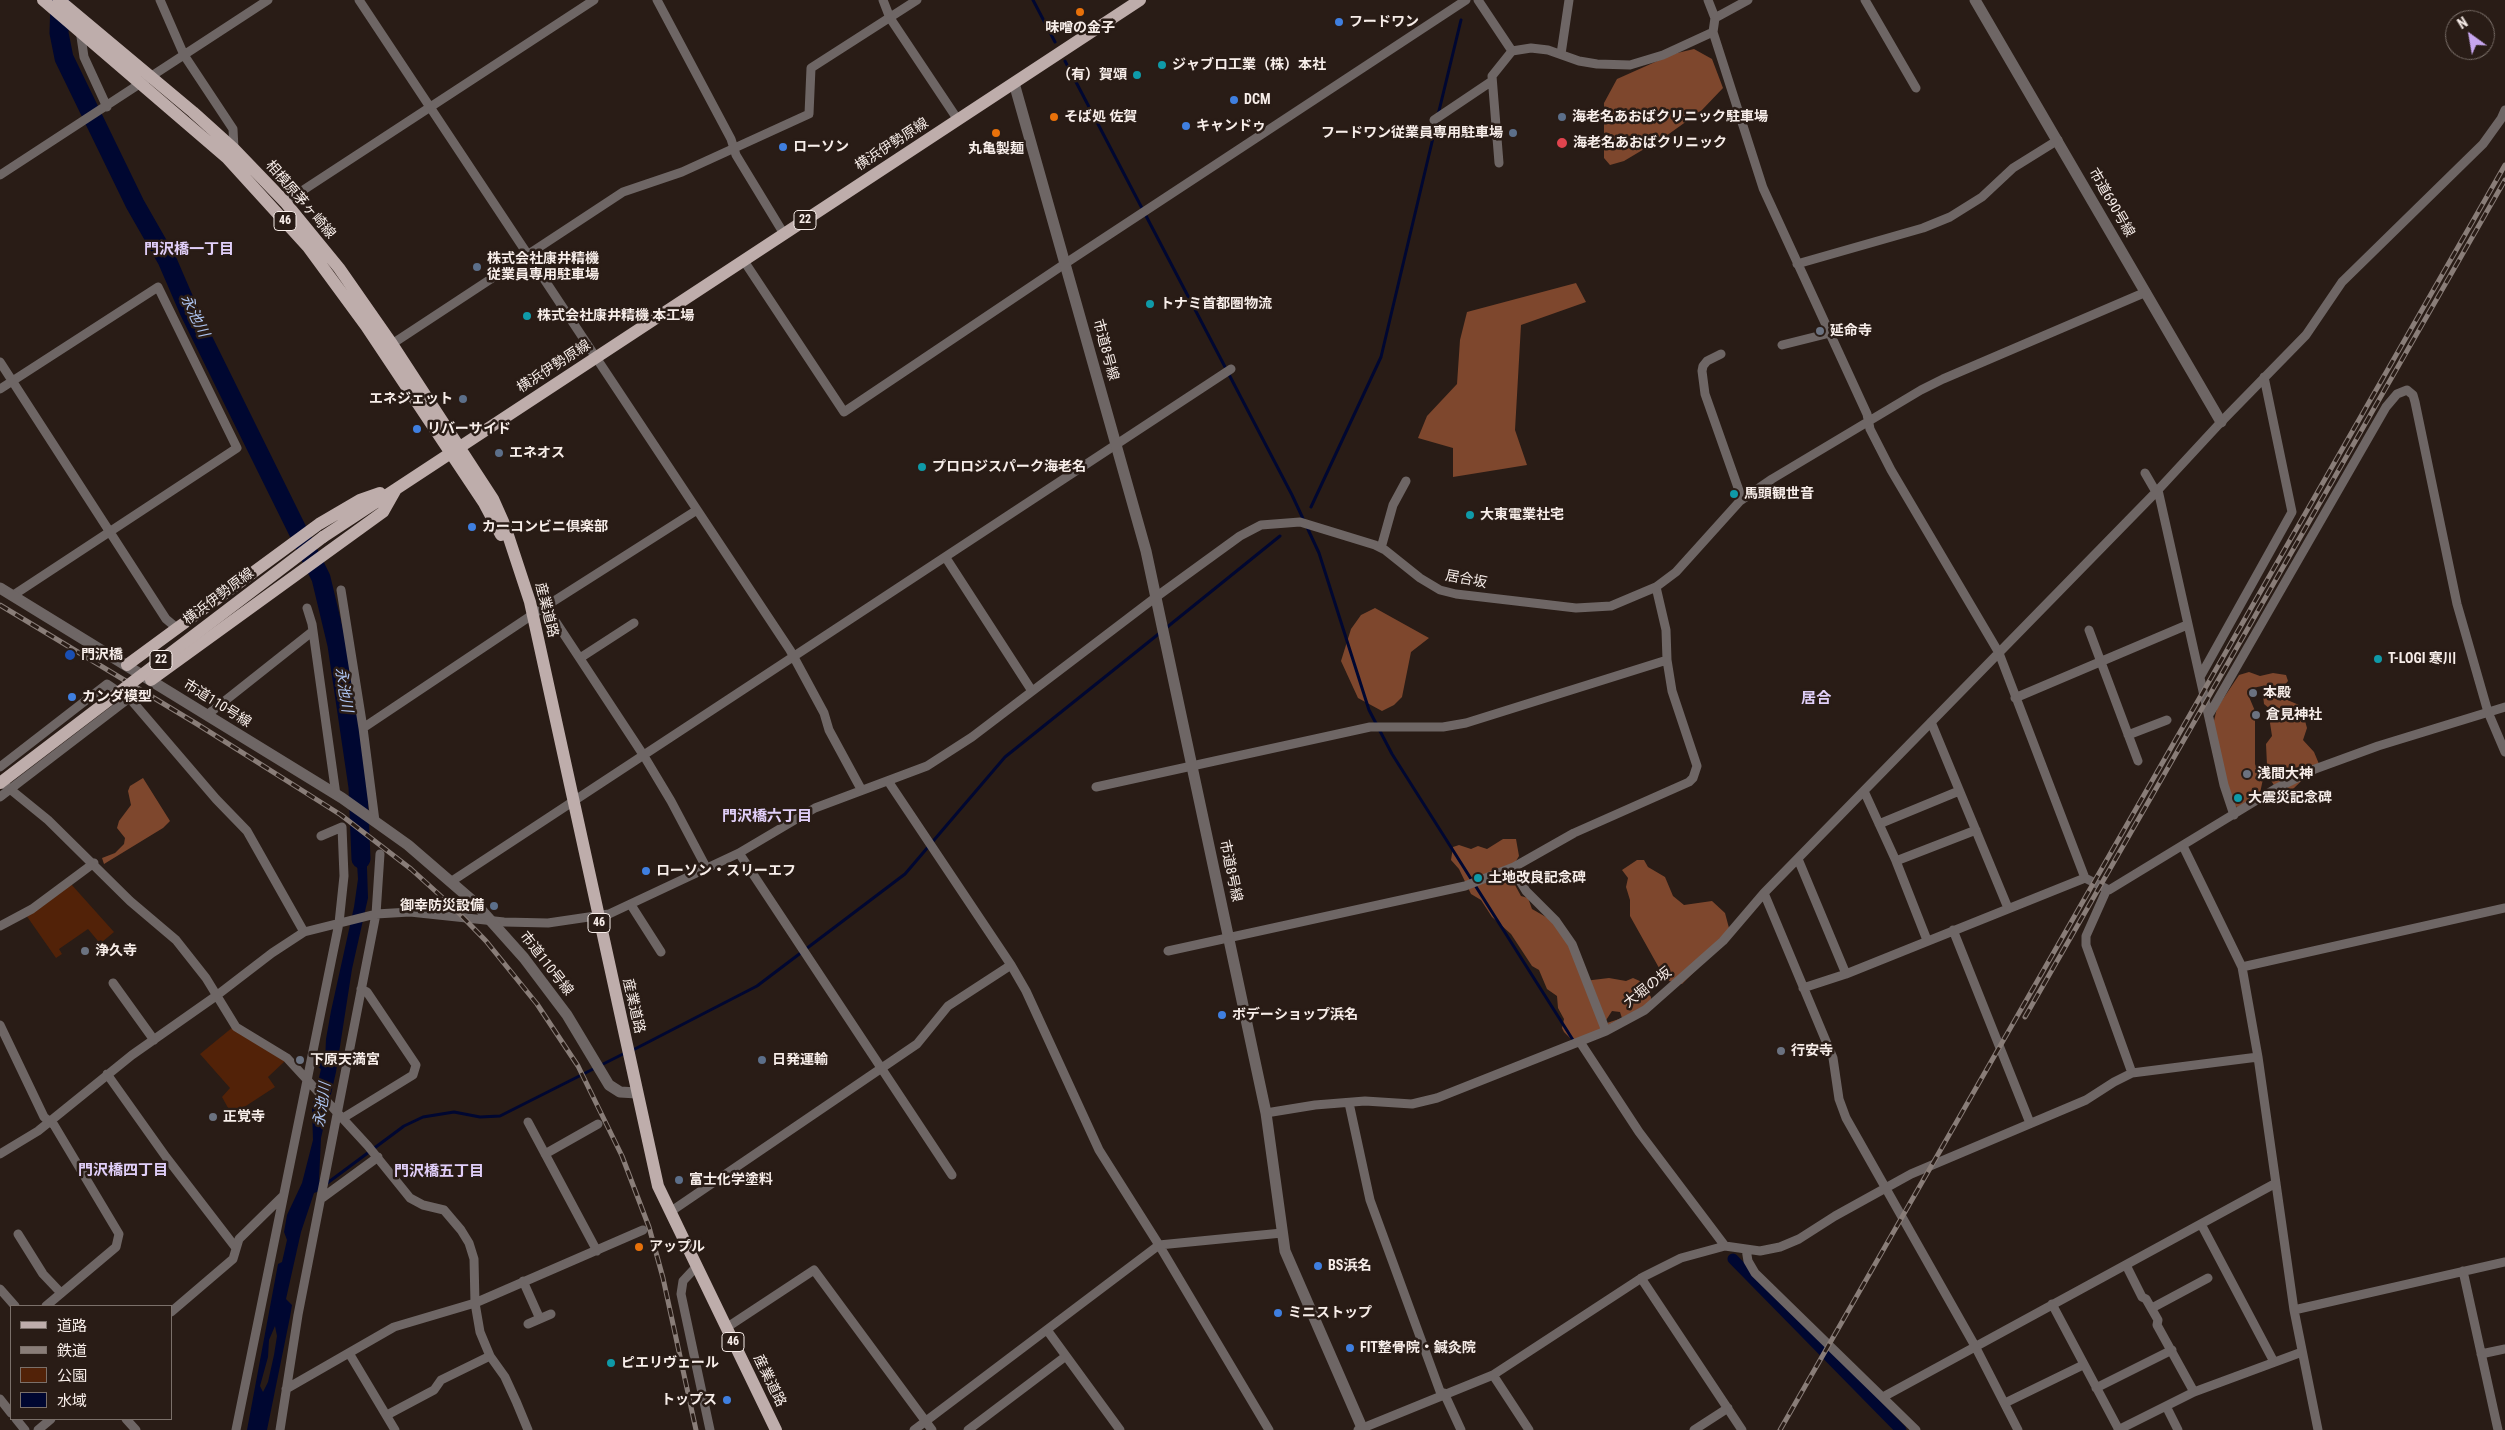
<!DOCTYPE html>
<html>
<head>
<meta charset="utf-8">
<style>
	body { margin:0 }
	#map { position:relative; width:2505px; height:1430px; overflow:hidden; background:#291c16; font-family:"Roboto Condensed","Noto Sans JP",sans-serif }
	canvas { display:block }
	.legend { position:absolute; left:10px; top:1305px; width:162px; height:115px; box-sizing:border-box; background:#291c16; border:1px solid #7b706a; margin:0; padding:6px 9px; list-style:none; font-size:15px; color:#f7ede9 }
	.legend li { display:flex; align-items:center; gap:10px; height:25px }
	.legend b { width:25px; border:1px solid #7b706a }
	.north { position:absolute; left:2445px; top:10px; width:50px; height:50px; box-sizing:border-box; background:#291c16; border:1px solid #7b706a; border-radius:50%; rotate:328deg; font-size:14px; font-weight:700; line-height:20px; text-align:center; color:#f7ede9 }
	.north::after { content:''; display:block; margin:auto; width:18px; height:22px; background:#c7a6ef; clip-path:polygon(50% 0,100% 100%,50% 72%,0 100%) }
</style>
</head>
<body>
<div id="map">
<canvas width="2505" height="1430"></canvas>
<ul class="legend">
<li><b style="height:6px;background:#beadab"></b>道路</li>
<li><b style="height:6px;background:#897d78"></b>鉄道</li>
<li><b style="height:14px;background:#522208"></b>公園</li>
<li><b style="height:14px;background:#000731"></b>水域</li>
</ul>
<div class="north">N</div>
</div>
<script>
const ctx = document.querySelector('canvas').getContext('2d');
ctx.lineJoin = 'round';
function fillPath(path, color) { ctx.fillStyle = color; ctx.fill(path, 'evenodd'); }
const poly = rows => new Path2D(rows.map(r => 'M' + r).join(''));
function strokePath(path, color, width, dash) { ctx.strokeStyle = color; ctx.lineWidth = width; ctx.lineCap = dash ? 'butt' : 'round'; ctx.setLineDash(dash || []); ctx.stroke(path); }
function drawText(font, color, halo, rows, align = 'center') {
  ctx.font = font + ' "Roboto Condensed","Noto Sans JP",sans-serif'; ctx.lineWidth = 5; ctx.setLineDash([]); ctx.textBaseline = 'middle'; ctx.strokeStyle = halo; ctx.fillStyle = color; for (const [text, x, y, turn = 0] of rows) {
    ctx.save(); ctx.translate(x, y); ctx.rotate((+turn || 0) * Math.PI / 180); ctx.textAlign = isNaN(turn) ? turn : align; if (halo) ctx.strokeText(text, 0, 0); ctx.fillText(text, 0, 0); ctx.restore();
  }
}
fillPath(poly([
	[71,884,114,932,102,942,101,940,98,941,88,929,59,949,62,954,56,958,26,915],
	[233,1027,285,1061,268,1077,275,1087,232,1115,222,1097,230,1088,200,1054]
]), '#522208');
fillPath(poly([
	[1694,49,1712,59,1723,88,1701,111,1666,136,1624,161,1610,165,1604,158,1604,103,1617,79,1673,54],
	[1576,283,1586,302,1521,325,1515,430,1527,465,1453,477,1453,448,1418,438,1427,416,1457,384,1460,340,1467,312],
	[1375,608,1429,638,1411,652,1402,697,1394,705,1382,711,1358,698,1341,661,1351,629,1361,615],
	[2249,672,2260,676,2273,673,2286,675,2288,681,2282,688,2282,695,2285,699,2299,705,2302,710,2307,728,2303,740,2314,752,2319,764,2293,789,2279,789,2275,787,2269,777,2266,777,2263,779,2260,793,2238,807,2233,806,2212,729,2217,708,2239,675],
	[2262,686,2264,704,2270,709,2272,715,2270,723,2272,736,2266,744,2267,765,2262,771,2257,770,2255,764,2255,711,2247,692,2248,689],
	[143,778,170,821,163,828,104,864,102,858,115,853,124,844,125,838,117,828,119,821,131,805,128,791,130,786],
	[1503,839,1516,839,1519,856,1509,873,1515,879,1515,885,1521,896,1528,898,1532,909,1553,921,1567,942,1584,981,1609,978,1626,981,1633,978,1642,982,1651,997,1651,1000,1643,1008,1608,1025,1607,1023,1622,1018,1620,1012,1612,1011,1599,1031,1578,1040,1572,1040,1564,1032,1562,1028,1564,1019,1558,1008,1557,996,1547,989,1539,970,1532,966,1511,934,1492,917,1481,900,1471,894,1459,869,1451,860,1453,847,1459,845,1471,849,1478,846,1487,849],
	[1637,860,1644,860,1648,867,1665,877,1673,896,1684,905,1712,901,1725,913,1729,928,1705,961,1682,984,1669,981,1663,975,1630,916,1630,900,1626,887,1628,878,1622,870]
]), '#7e472d');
fillPath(poly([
	[355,832,366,839,368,898,352,969,336,1072,321,1138,319,1180,328,1177,326,1189,314,1193,301,1232,286,1299,292,1305,290,1317,267,1430,247,1430,278,1264,282,1262,287,1240,284,1232,287,1215,302,1183,313,1140,312,1108,321,1069,314,1064,314,1061,319,1060,325,1062,326,1039,331,1011,354,907,358,879],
	[275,1326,277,1336,274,1355,268,1382,263,1392,260,1386,268,1357,269,1340]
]), '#000731');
strokePath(poly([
	[1033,0,1055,42],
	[1065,61,1292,495,1319,553,1369,710,1392,754,1573,1040],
	[1438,115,1461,20],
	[1311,507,1381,357,1437,121],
	[1166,628,1280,536],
	[631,1051,757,986,905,874,1005,757,1161,632],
	[326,1184,404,1126,423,1117,454,1112,480,1117,500,1116,625,1053]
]), '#000731', 3);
strokePath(poly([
	[1733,1259,1901,1430]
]), '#000731', 11);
strokePath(poly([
	[60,0,59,33,64,58,135,204,167,260,189,311,321,578,337,645,358,787,361,859]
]), '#000731', 19);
strokePath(poly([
	[160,0,184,55,233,129,234,149],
	[359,0,790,650,824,713,829,730,861,789],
	[657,0,731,139,736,155,784,234],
	[883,0,890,18,958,120],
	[1478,0,1512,51],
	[1708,0,1715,18],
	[1748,0,1715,18,1713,32,1763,188,1867,414,1870,429,1891,470,1999,653,2085,878,2109,890,2275,789,2315,769,2378,746,2505,707],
	[1865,0,1916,88],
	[80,30,84,57,107,107],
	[1561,54,1569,0],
	[1434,120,1492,81],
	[1499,163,1492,76,1512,51,1531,48,1548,50,1579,61,1597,64,1630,65,1663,55,1713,32],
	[0,175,268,0],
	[285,202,594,0],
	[744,261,844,412,1066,263,1466,0],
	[1797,264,1923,228,1950,217,1982,197,2013,168,2058,140],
	[392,344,623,192,682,172,809,114,811,68,917,0],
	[1782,345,1830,333],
	[1721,354,1707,361,1703,366,1702,371,1705,394,1742,499],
	[0,362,166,619,178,629],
	[0,389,158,287,237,448,12,596],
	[2145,473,2156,492],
	[2158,490,2224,785,2234,815],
	[1381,548,1393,505,1406,481],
	[946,558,1032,691],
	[341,590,363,728,375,821],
	[546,607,644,756,671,801,707,869],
	[307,608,312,624,336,795],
	[2089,630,2138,761],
	[580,658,634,623],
	[2200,677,2292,512,2264,377],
	[2015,698,2187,625],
	[2210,713,2386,407,2397,394,2407,390,2413,395,2415,402,2457,604,2488,712,2505,752],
	[207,715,313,631],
	[1931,722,2008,908],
	[363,728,532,615,697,510],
	[2128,735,2167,720],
	[0,767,107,684,132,701,216,799,247,831,304,932],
	[0,781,48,820,130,901,176,940,206,978,236,1027,287,1058,368,1146,410,1198,423,1205,444,1210,461,1230,469,1243,474,1259,475,1303,480,1332,490,1356,505,1377,516,1401,528,1430],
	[888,781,1011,965,1026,991,1099,1150,1159,1245,1269,1430],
	[1096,787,1370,727,1443,727,1466,723,1667,660],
	[1864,791,1896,861,1927,940],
	[0,797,128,699],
	[1879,824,1959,791],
	[2183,846,2242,967,2258,1057,2294,1310,2318,1430],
	[739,853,952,1175],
	[1798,859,1846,974],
	[1896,861,1976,830],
	[1512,868,1526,891,1556,921,1572,944,1606,1031],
	[452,881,1231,369],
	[2107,889,2086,936,2086,945,2132,1073],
	[1764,893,1833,1058,1839,1099,1846,1118,1975,1346,2018,1430],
	[631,905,661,952],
	[0,926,32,909,94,863],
	[1953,930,2030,1123],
	[1168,951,1465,886,1514,867,1574,833,1689,782,1693,778,1697,766,1672,691,1667,660,1666,630,1656,587],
	[2242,967,2505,908],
	[113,983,154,1040],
	[1803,988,1846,974,2085,878],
	[0,1025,44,1117,54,1125,119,1234,116,1247,46,1306],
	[1580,1042,1639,1132,1725,1246],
	[107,1074,166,1157,236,1248],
	[1349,1103,1370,1200,1441,1394],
	[1266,1113,1315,1105,1365,1101,1412,1104,1437,1098,1606,1031,1645,1010,1723,941,1764,893,2158,490,2221,422,2306,335,2342,282,2483,144,2501,119,2505,110],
	[343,1118,413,1075,416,1065,367,992,361,989],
	[528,1122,597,1251],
	[0,1154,38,1131,132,1055,216,996,272,953,304,932,376,914,410,912,504,922,548,923,609,914,739,853,815,808,927,766,972,737,1156,597,1240,536,1261,525,1300,522,1375,545,1385,550,1420,578,1440,590,1456,594,1576,608,1611,606,1656,587,1676,572,1740,501,1772,479,1921,390,1943,379,2146,292],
	[545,1154,598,1124],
	[322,1198,378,1157],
	[670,1212,917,1044,948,1006,1011,965],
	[2201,1224,2274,1362],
	[18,1234,43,1274,61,1293],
	[1746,1249,1748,1261,1755,1273,1916,1430],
	[2126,1265,2142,1297,2146,1299,2158,1320,2157,1325,2194,1392],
	[696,1267,683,1281,681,1294,710,1430],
	[2463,1271,2498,1430],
	[1641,1278,1742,1430],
	[523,1281,540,1319],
	[0,1289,15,1306],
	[2052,1304,2119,1430],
	[2152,1308,2208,1278],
	[2294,1310,2505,1262],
	[171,1312,233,1259,239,1239,283,1196],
	[528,1324,551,1314],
	[726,1328,814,1270,932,1430],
	[1047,1330,1120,1430],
	[349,1353,395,1430],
	[2481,1354,2505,1349],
	[1493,1375,1529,1430],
	[2096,1388,2172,1350],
	[286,1389,394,1327,475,1303,643,1230],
	[1444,1393,1461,1430],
	[1883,1397,2276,1183],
	[0,1399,11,1413],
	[2005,1403,2083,1365],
	[2166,1406,2178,1430],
	[387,1415,434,1390,441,1380,490,1356],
	[16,1419,25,1430],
	[126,1419,136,1430],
	[38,1430,51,1419],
	[236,1430,339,923,344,876,342,827,321,836],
	[280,1430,298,1315,376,914,380,854],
	[914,1430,1159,1245,1282,1233],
	[968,1430,1066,1356],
	[1358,1430,1493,1375,1643,1277,1681,1258,1725,1246,1760,1251,1780,1247,1799,1239,1835,1216,1911,1174,2086,1100,2114,1082,2132,1073,2258,1057],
	[1694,1430,1728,1408],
	[2118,1430,2194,1392,2302,1352]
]), '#6e6665', 9);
strokePath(poly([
	[1975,0,2221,422],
	[1014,83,1146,551,1266,1113,1285,1251,1363,1430],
	[0,588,342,798,408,845,474,902,524,958,567,1015,609,1085,620,1092,637,1093]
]), '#6e6665', 11);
strokePath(poly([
	[43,0,227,158,308,247,366,326,484,503,501,535],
	[59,0,193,112,234,149,285,202,339,268,392,344,493,499,505,526,530,602,658,1186,776,1430],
	[323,537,1140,0],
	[127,665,319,524,360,500,380,493],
	[151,680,383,512,396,489]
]), '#beadab', 12);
const rail = poly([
	[0,605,197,724,341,815,411,869,454,908,486,941,537,1004,578,1066,622,1156,649,1227,663,1278,696,1430],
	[2025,1017,2505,180],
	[1780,1430,2505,165]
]);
strokePath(rail, '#897d78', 5);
strokePath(rail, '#291c16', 3, [9]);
strokePath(poly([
	[0,783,323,537]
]), '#beadab', 12);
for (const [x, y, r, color] of [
	[1080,12,5,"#e8710a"],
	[1339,22,5,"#3f7fe0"],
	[1162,65,5,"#0f9aa8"],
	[1137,75,5,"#0f9aa8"],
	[1234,100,5,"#3f7fe0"],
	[1054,117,5,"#e8710a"],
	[1562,117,5,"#5c6f8a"],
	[1186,126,5,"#3f7fe0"],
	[996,133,5,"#e8710a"],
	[1513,133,5,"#5c6f8a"],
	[1562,143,6,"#e0444e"],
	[783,147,5,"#3f7fe0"],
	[477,267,5,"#5c6f8a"],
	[1150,304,5,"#0f9aa8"],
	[527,316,5,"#0f9aa8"],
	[1820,331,5,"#6b7280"],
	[463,399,5,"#5c6f8a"],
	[417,429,5,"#3f7fe0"],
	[499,453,5,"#5c6f8a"],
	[922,467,5,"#0f9aa8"],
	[1734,494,5,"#0f9aa8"],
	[1470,515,5,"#0f9aa8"],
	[472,527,5,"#3f7fe0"],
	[70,655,6,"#1a4fb4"],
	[2378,659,5,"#0f9aa8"],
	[2253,693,5,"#6b7280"],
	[72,697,5,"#3f7fe0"],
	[2256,715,5,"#6b7280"],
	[2247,774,5,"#6b7280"],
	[2238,798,5,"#0f9aa8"],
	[646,871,5,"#3f7fe0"],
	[1478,878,5,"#0f9aa8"],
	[494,906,5,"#5c6f8a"],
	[85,951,5,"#6b7280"],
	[1222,1015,5,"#3f7fe0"],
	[1781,1051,5,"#6b7280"],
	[300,1060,5,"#6b7280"],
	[762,1060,5,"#5c6f8a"],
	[213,1117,5,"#6b7280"],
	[679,1180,5,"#5c6f8a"],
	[639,1247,5,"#e8710a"],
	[1318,1266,5,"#3f7fe0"],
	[1278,1313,5,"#3f7fe0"],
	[1350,1348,5,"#3f7fe0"],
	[611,1363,5,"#0f9aa8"],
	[727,1400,5,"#3f7fe0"]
]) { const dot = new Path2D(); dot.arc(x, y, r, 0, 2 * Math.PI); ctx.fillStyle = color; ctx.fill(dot); strokePath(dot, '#291c16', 2); }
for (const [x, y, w] of [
	[805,220,22],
	[285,221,22],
	[161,660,22],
	[599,923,22],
	[733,1342,22]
]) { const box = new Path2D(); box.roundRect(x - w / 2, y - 9.5, w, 19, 4); ctx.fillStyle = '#291c16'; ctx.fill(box); strokePath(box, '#f7ede9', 1); }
drawText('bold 12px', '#f7ede9', null, [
	["22",805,220],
	["46",285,221],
	["22",161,660],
	["46",599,923],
	["46",733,1342]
]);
drawText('bold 14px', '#f7ede9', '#291c16', [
	["フードワン",1349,22],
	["味噌の金子",1080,28,"center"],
	["ジャブロ工業（株）本社",1172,65],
	["（有）賀頌",1127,75,"right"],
	["DCM",1244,100],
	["そば処 佐賀",1064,117],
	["海老名あおばクリニック駐車場",1572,117],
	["キャンドゥ",1196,126],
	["フードワン従業員専用駐車場",1503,133,"right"],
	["海老名あおばクリニック",1573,143],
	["ローソン",793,147],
	["丸亀製麺",996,149,"center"],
	["株式会社康井精機",487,259],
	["従業員専用駐車場",487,275],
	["トナミ首都圏物流",1160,304],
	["株式会社康井精機 本工場",537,316],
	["延命寺",1830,331],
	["エネジェット",453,399,"right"],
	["リバーサイド",427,429],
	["エネオス",509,453],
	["プロロジスパーク海老名",932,467],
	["馬頭観世音",1744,494],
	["大東電業社宅",1480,515],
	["カーコンビニ倶楽部",482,527],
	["門沢橋",81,655],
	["T-LOGI 寒川",2388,659],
	["本殿",2263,693],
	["カンダ模型",82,697],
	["倉見神社",2266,715],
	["浅間大神",2257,774],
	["大震災記念碑",2248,798],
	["ローソン・スリーエフ",656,871],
	["土地改良記念碑",1488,878],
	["御幸防災設備",484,906,"right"],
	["浄久寺",95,951],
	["ボデーショップ浜名",1232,1015],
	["行安寺",1791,1051],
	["下原天満宮",310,1060],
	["日発運輸",772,1060],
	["正覚寺",223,1117],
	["富士化学塗料",689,1180],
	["アップル",649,1247],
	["BS浜名",1328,1266],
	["ミニストップ",1288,1313],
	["FIT整骨院・鍼灸院",1360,1348],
	["ピエリヴェール",621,1363],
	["トップス",717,1400,"right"]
], 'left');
drawText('14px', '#f7ede9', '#291c16', [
	["横浜伊勢原線",892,145,-33],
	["相模原茅ヶ崎線",300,200,49],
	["市道690号線",2111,203,60],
	["市道8号線",1105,350,75],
	["横浜伊勢原線",554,367,-33],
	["居合坂",1466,580,11],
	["横浜伊勢原線",219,597,-37],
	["産業道路",546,610,76],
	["市道110号線",217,704,32],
	["市道8号線",1230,871,78],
	["市道110号線",546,964,52],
	["大堀の坂",1648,988,-38],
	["産業道路",633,1006,77],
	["産業道路",769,1381,64]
]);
drawText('bold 15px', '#e1cff9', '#291c16', [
	["門沢橋一丁目",189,250],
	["居合",1816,699],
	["門沢橋六丁目",767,817],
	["門沢橋四丁目",123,1171],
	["門沢橋五丁目",439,1172]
]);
drawText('italic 15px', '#aec5f2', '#291c16', [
	["永池川",194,316,64],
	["永池川",343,690,81],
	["永池川",323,1105,-82]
]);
</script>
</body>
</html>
